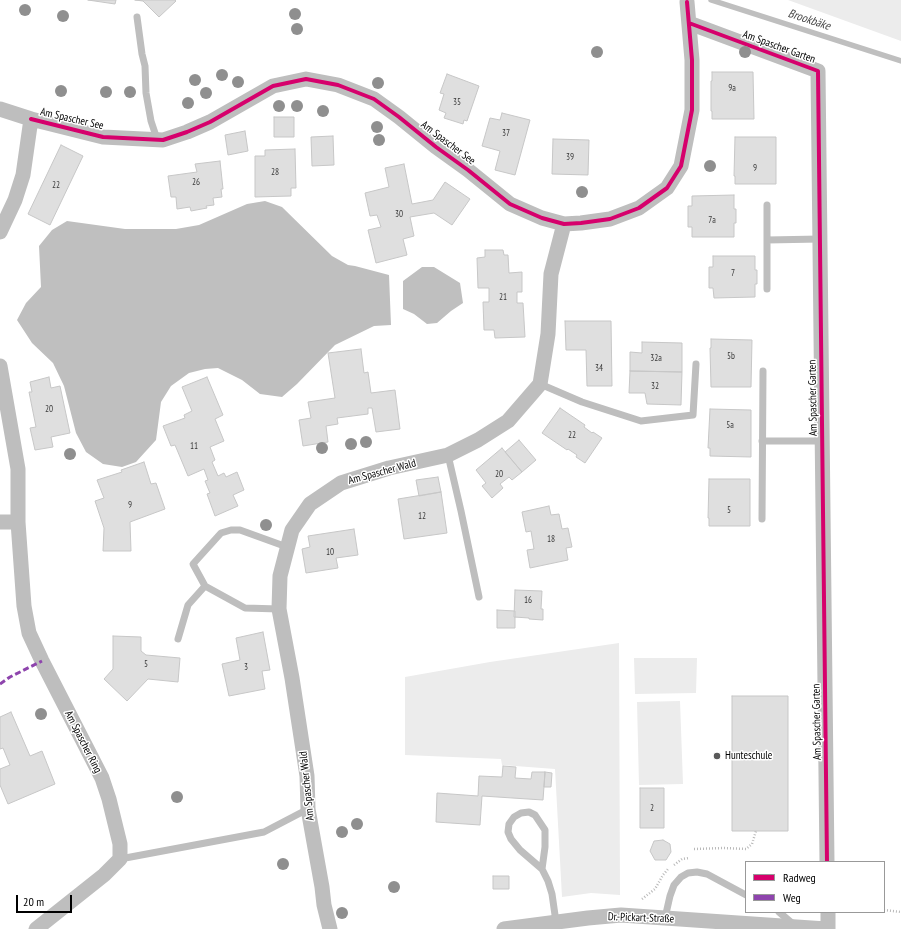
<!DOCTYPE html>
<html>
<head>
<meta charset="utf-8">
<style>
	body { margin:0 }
	#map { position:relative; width:901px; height:929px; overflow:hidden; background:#fff; font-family:"PT Sans Narrow",sans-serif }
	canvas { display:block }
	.legend { position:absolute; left:745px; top:861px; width:140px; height:52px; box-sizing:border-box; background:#fff; border:1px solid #999; margin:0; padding:5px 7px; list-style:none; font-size:12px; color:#000 }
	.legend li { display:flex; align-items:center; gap:8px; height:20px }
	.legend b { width:20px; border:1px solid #999 }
	.scale { position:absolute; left:16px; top:895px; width:56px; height:18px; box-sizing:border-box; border:2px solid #000; border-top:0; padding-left:5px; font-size:12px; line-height:14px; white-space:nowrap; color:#000; -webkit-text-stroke:3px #fff; paint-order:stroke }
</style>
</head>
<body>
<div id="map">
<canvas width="901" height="929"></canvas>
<ul class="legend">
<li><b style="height:5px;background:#d6006c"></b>Radweg</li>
<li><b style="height:5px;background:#8e44ad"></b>Weg</li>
</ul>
<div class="scale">20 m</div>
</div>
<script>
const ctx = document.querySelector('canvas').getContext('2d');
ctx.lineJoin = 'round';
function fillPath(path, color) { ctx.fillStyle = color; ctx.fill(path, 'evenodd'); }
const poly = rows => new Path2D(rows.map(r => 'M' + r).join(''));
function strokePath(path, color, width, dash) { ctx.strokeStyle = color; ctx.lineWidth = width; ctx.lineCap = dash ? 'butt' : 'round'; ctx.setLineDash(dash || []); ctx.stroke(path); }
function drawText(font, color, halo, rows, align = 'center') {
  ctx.font = font + ' "PT Sans Narrow",sans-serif'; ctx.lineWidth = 3; ctx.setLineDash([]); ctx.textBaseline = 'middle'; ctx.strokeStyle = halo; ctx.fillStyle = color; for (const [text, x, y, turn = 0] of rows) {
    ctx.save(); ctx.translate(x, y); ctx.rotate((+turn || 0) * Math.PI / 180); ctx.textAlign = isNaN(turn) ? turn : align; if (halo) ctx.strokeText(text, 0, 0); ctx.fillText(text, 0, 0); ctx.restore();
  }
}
fillPath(poly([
	[788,0,901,0,901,41],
	[619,643,620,895,591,893,562,897,555,769,502,765,501,759,405,755,405,677,490,662],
	[634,658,697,658,696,693,635,694],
	[680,701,683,784,639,785,637,702]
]), '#ececec');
fillPath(poly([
	[265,201,282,207,332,256,348,265,355,266,389,275,391,325,374,326,335,345,297,384,282,397,260,394,242,380,218,368,205,369,189,373,171,386,161,402,156,440,136,462,122,467,103,464,86,452,76,433,64,386,53,363,32,343,17,320,26,303,41,287,39,246,52,230,67,221,125,229,176,229,199,225,247,204],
	[422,267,434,267,460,283,463,303,451,311,437,323,427,324,414,314,403,309,403,281]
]), '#bfbfbf');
strokePath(poly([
	[711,0,901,61]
]), '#bfbfbf', 5.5);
const building = poly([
	[88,0,116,0,115,4,88,0],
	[135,0,175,0,176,1,159,17,143,1,135,0],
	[712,72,753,72,754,119,712,119,712,111,711,111,711,81,712,81,712,72],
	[447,74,479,86,467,121,464,120,463,124,444,118,446,113,439,110,444,94,440,93,447,74],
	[502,113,530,120,515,175,495,170,500,151,482,146,490,118,500,120,502,113],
	[274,117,294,117,294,137,274,137,274,117],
	[245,131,248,151,228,155,225,135,245,131],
	[333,136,334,165,312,166,311,137,333,136],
	[735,137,776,137,776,184,735,184,735,176,734,176,735,137],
	[553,139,589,140,588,175,552,174,553,139],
	[61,145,83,156,50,225,28,214,61,145],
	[295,149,296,188,291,188,291,196,255,197,255,156,265,156,265,150,295,149],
	[220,161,223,189,221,189,222,197,213,198,214,205,206,206,207,208,191,211,190,207,177,209,176,197,171,197,168,176,197,172,195,164,220,161],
	[404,164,412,204,433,200,445,182,470,199,452,225,434,213,410,217,414,236,403,239,407,255,376,263,368,230,381,227,377,215,370,216,365,193,389,187,385,168,404,164],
	[734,195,734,209,736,209,736,223,734,223,734,237,692,237,692,227,688,227,688,206,692,206,692,196,734,195],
	[485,250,503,250,504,255,508,255,509,273,522,272,522,292,517,292,517,303,523,303,525,337,495,338,494,330,484,330,483,302,489,302,489,288,478,288,477,258,485,257,485,250],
	[713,256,755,256,755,270,757,270,757,284,755,284,755,297,714,298,713,288,709,288,709,267,713,267,713,256],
	[565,321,611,321,612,386,587,386,586,350,566,350,565,321],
	[711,339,752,340,751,387,711,387,710,348,711,348,711,339],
	[642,342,682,343,682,372,630,371,630,352,642,353,642,342],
	[361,349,364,373,368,372,371,393,395,390,400,429,376,432,372,408,368,408,368,414,337,418,338,424,326,426,328,442,303,446,299,420,311,418,308,402,335,398,328,353,361,349],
	[630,371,682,372,681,405,647,404,645,393,629,393,630,371],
	[49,377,51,388,60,386,70,433,51,437,53,447,35,450,30,428,36,427,29,392,32,392,30,382,49,377],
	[207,377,223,415,215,419,224,441,210,447,215,460,212,462,218,476,224,473,226,477,237,472,244,490,233,495,238,506,215,516,207,494,210,493,205,481,208,480,204,469,188,476,175,445,171,446,163,426,185,418,184,415,192,411,182,387,207,377],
	[560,408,585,425,584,427,592,433,593,432,602,438,585,463,576,457,577,455,568,449,567,450,542,433,560,408],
	[710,409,751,410,751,457,710,456,710,448,708,448,710,409],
	[519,440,536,460,522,472,505,452,519,440],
	[502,448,522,472,512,480,509,477,500,484,503,488,492,498,482,486,486,483,476,470,502,448],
	[144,462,151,484,156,483,165,509,130,522,131,551,103,551,104,528,95,501,104,498,97,480,122,472,121,470,144,462],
	[438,477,441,492,419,496,416,480,438,477],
	[709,479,750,479,750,526,709,526,709,518,708,518,709,479],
	[441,492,447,533,404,539,398,499,441,492],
	[549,506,551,515,559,514,562,529,568,528,572,547,566,548,568,560,530,568,527,550,534,549,531,531,526,532,522,512,549,506],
	[354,529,358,555,336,558,338,568,306,573,302,549,310,547,308,536,354,529],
	[515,590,542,591,541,609,543,609,543,620,529,619,529,618,514,617,515,590],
	[497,610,515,611,515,628,497,628,497,610],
	[263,632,270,670,262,671,265,689,229,696,222,664,240,660,236,638,263,632],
	[113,636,141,637,141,651,146,655,180,658,178,682,148,679,127,701,104,679,113,669,113,636],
	[732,696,788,696,788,831,732,831,732,696],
	[11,712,30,756,42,751,55,784,8,804,0,785,0,769,10,765,3,748,0,749,0,717,11,712],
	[503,766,516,767,515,778,531,779,532,772,545,772,543,800,482,796,480,825,436,822,437,793,478,796,479,776,502,777,503,766],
	[545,772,552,773,551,787,544,787,545,772],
	[640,788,664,788,664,828,640,828,640,788],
	[663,840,670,844,671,852,666,860,655,860,650,851,654,841,663,840],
	[493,876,509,876,509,889,493,889,493,876]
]);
fillPath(building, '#dfdfdf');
strokePath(building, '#c7c7c7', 1);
strokePath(poly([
	[694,849,723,848,746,849,752,844,756,831],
	[674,865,682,859,689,858],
	[642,899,655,889,663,875,668,869],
	[884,910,901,912]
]), '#b9b9b9', 2.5, [1, 2]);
strokePath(poly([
	[137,17,142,54,145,66,146,93,151,121,157,139],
	[767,205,767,289],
	[767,240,820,239],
	[540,384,582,402,641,421,693,415,696,364],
	[762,441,822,441],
	[448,455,461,511,479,597],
	[762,519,763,371],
	[205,586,193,564,221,533,231,530,240,530,287,547],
	[178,639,188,605,205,586,245,608,279,609],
	[120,859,264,832,308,809],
	[542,869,520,850,511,839,508,832,509,824,514,817,521,813,529,812,535,815,545,830,545,847,542,869,548,881,552,894,556,922],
	[779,912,793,924],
	[665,918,670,896,674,885,681,877,688,873,697,872,707,874,746,895]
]), '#bebebe', 7);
strokePath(poly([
	[689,23,818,71,827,862],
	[0,109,31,119,23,175,15,200,0,232],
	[31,119,103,137,163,140,187,132,210,122,273,86,306,79,338,85,374,99,399,117,436,147,468,170,510,204,542,218,564,224,581,223,610,219,639,208,667,188,681,166,692,110,692,60,687,2],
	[0,366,18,469,18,522,24,606,29,633,42,661,102,778,109,799,120,844,120,859,104,875,36,929],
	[0,522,18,522],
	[828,912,828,929],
	[330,929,324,905,322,887,308,809,307,776,292,678,279,609,280,576,292,530,310,504,341,483,389,468,448,455,478,440,508,421,540,384,548,334,551,274,564,224],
	[504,929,588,918,621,915,826,929]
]), '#bebebe', 15);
strokePath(poly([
	[0,684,10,677,42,661]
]), '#8e44ad', 3, [6, 3]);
strokePath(poly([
	[689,23,818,71,827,862],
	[31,119,103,137,163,140,187,132,210,122,273,86,306,79,338,85,374,99,399,117,436,147,468,170,510,204,542,218,564,224,581,223,610,219,639,208,667,188,681,166,692,110,692,60,687,2]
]), '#d6006c', 4);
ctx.fillStyle = '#8f8f8f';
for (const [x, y] of [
	[25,10],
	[295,14],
	[63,16],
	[297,29],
	[597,52],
	[745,52],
	[222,75],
	[195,80],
	[238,82],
	[378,83],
	[61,91],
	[106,92],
	[130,92],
	[206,93],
	[188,103],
	[279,106],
	[297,106],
	[323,111],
	[377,127],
	[379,140],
	[710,166],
	[582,192],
	[366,442],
	[351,444],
	[322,448],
	[70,454],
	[266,525],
	[41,714],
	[177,797],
	[357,824],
	[342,832],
	[283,864],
	[394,887],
	[342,913]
]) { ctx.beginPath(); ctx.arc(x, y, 6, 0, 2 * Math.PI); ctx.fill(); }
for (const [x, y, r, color] of [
	[717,756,4,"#595959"]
]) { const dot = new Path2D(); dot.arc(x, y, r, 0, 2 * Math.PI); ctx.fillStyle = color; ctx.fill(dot); strokePath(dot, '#fff', 1.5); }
drawText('9px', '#383838', null, [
	["9a",732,88],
	["35",457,102],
	["37",506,133],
	["39",570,157],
	["9",755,168],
	["28",275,172],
	["26",196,182],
	["22",56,185],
	["30",399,214],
	["7a",712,220],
	["7",733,273],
	["21",503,297],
	["5b",731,356],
	["32a",656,358],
	["34",599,368],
	["32",655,386],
	["20",49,409],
	["5a",730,425],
	["22",572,435],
	["11",194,446],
	["20",499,474],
	["9",130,505],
	["5",729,510],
	["12",422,516],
	["18",551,539],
	["10",330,552],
	["16",528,600],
	["5",146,664],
	["3",246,667],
	["2",652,808]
]);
drawText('11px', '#000', '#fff', [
	["Am Spascher Garten",779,47,20],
	["Am Spascher See",72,119,13],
	["Am Spascher See",448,143,37],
	["Am Spascher Garten",813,398,-91],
	["Am Spascher Wald",382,472,-15],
	["Am Spascher Garten",817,722,-91],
	["Am Spascher Ring",83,742,63],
	["Am Spascher Wald",307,786,-96],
	["Dr.-Pickart-Straße",641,918,2]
]);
drawText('11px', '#000', '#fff', [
	["Hunteschule",725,756]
], 'left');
drawText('italic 12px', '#444', '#fff', [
	["Brookbäke",809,20,18]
]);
</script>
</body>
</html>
